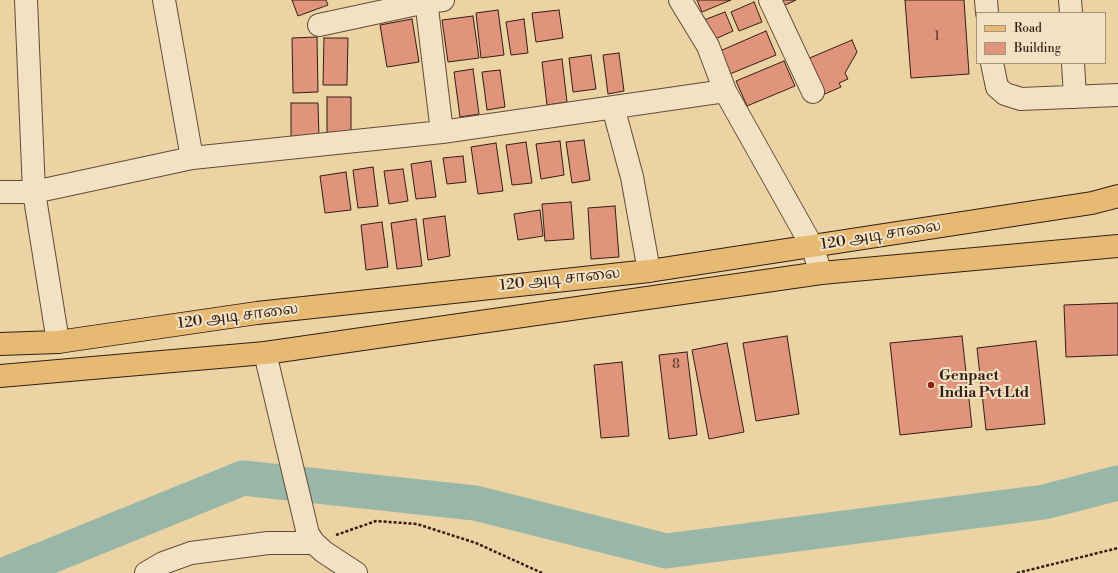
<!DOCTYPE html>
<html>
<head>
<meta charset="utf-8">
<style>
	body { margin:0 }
	#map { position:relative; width:1118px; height:573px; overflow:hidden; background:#ebd3a3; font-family:"Libre Bodoni",serif }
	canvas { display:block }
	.legend { position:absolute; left:976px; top:12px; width:130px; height:52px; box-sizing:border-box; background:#f2e2c3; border:1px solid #a6947d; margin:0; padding:5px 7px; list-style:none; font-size:12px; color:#331e15 }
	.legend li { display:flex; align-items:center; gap:8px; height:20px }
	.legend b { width:20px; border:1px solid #a6947d }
</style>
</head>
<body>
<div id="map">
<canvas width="1118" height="573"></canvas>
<ul class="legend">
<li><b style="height:5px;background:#e6ba72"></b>Road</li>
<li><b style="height:11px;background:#e0947b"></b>Building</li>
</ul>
</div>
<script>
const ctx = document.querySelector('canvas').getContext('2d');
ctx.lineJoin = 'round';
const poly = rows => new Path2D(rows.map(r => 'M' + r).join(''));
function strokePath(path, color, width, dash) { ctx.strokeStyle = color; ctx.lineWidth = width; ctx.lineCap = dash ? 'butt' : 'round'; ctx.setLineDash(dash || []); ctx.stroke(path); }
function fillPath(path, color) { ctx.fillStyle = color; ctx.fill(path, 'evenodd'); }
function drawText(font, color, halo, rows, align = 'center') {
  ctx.font = font + ' "Libre Bodoni","Noto Serif Tamil",serif'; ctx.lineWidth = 4; ctx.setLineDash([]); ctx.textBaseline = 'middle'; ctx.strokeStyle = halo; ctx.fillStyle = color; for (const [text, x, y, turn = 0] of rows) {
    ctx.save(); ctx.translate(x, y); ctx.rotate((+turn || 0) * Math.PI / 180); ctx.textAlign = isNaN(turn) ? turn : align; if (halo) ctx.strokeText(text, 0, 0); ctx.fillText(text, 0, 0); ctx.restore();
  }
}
strokePath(poly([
	[9,573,243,478,475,503,666,551,1044,502,1118,483]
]), '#98b7a8', 35);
const building = poly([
	[292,0,326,0,328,5,298,16,292,0],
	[697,0,731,0,702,12,697,0],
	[778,0,796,0,781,7,778,0],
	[905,0,964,0,969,74,911,78,905,0],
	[754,2,762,22,739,31,731,12,754,2],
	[498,10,504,55,481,58,476,13,498,10],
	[559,10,563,38,536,42,532,13,559,10],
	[725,12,733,31,713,40,704,20,725,12],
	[473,16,479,58,448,62,442,20,473,16],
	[412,19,419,62,387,67,380,25,412,19],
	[524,19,528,53,511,55,506,22,524,19],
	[766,31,776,55,730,74,720,51,766,31],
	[317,37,318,92,293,93,292,38,317,37],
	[324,38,348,38,347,85,323,85,324,38],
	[852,40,857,52,845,73,848,79,839,83,841,87,820,96,805,60,852,40],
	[619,53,624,91,608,94,603,55,619,53],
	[591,55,596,89,573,92,569,58,591,55],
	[562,59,567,102,547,105,542,62,562,59],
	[784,61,795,86,747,106,736,81,784,61],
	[473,69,479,114,460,117,454,72,473,69],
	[500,70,505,107,487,110,482,72,500,70],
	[327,97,351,97,351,133,327,133,327,97],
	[291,103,318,103,319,138,291,138,291,103],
	[584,140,590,180,572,183,566,142,584,140],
	[560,141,564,175,541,179,536,144,560,141],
	[526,142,532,183,512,185,506,145,526,142],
	[496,143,503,191,478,194,471,147,496,143],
	[463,156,466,182,447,184,443,158,463,156],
	[431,161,436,197,416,199,411,164,431,161],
	[373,167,378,206,358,208,353,170,373,167],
	[403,169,408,201,389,204,384,171,403,169],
	[346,172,351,210,325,213,320,176,346,172],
	[571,202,574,239,545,241,542,204,571,202],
	[615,206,619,257,591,259,588,208,615,206],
	[540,210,543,236,518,240,514,214,540,210],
	[445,216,450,256,428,260,423,219,445,216],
	[416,219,422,266,397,269,391,223,416,219],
	[382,222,388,267,366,270,361,225,382,222],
	[1118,303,1118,355,1066,357,1064,305,1118,303],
	[787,336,799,414,756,421,743,343,787,336],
	[962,336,972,427,900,435,890,343,962,336],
	[1036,341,1045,424,986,430,977,348,1036,341],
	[727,343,744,432,709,439,692,350,727,343],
	[687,352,697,435,669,439,659,355,687,352],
	[622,362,629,436,601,438,594,365,622,362]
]);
fillPath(building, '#e0947b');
strokePath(building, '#331e15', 1);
const minor = poly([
	[26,0,34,192,58,342],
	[164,0,192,158],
	[770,0,813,92],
	[986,0,987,13],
	[1070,0,1071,13],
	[319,25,426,2,443,0],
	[992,63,997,87,1005,94,1021,99,1118,95],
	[1073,63,1075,97],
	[725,91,812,246,821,273],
	[613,107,632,177,649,271],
	[442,132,725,91,708,46,680,0],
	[0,192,34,192,192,158,442,132,426,0],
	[265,353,308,534,314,543,324,552,356,573],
	[146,573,163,563,191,553,268,543,314,543]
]);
const major = poly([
	[0,344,58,342,257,313,649,271,1092,203,1118,196],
	[0,376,265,353,821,273,1118,246]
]);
strokePath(minor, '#614b38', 24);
strokePath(major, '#331e15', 24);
strokePath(poly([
	[336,535,376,521,417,524,476,543,542,573],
	[1017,573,1118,548]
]), '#331e15', 2.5, [3, 2]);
strokePath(minor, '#f2e2c3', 22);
strokePath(major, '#e6ba72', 22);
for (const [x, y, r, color] of [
	[931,385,4,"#8f2418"]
]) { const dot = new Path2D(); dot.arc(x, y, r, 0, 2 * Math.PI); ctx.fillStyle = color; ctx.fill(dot); strokePath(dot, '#f2e2c3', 1.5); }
drawText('13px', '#5e3c2e', null, [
	["1",937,37],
	["8",676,365]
]);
drawText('15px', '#331e15', '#f2e2c3', [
	["120 அடி சாலை",881,236,-9],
	["120 அடி சாலை",560,280,-6],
	["120 அடி சாலை",238,317,-7]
]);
drawText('bold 15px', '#331e15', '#f2e2c3', [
	["Genpact",939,376],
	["India Pvt Ltd",939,393]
], 'left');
</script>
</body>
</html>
